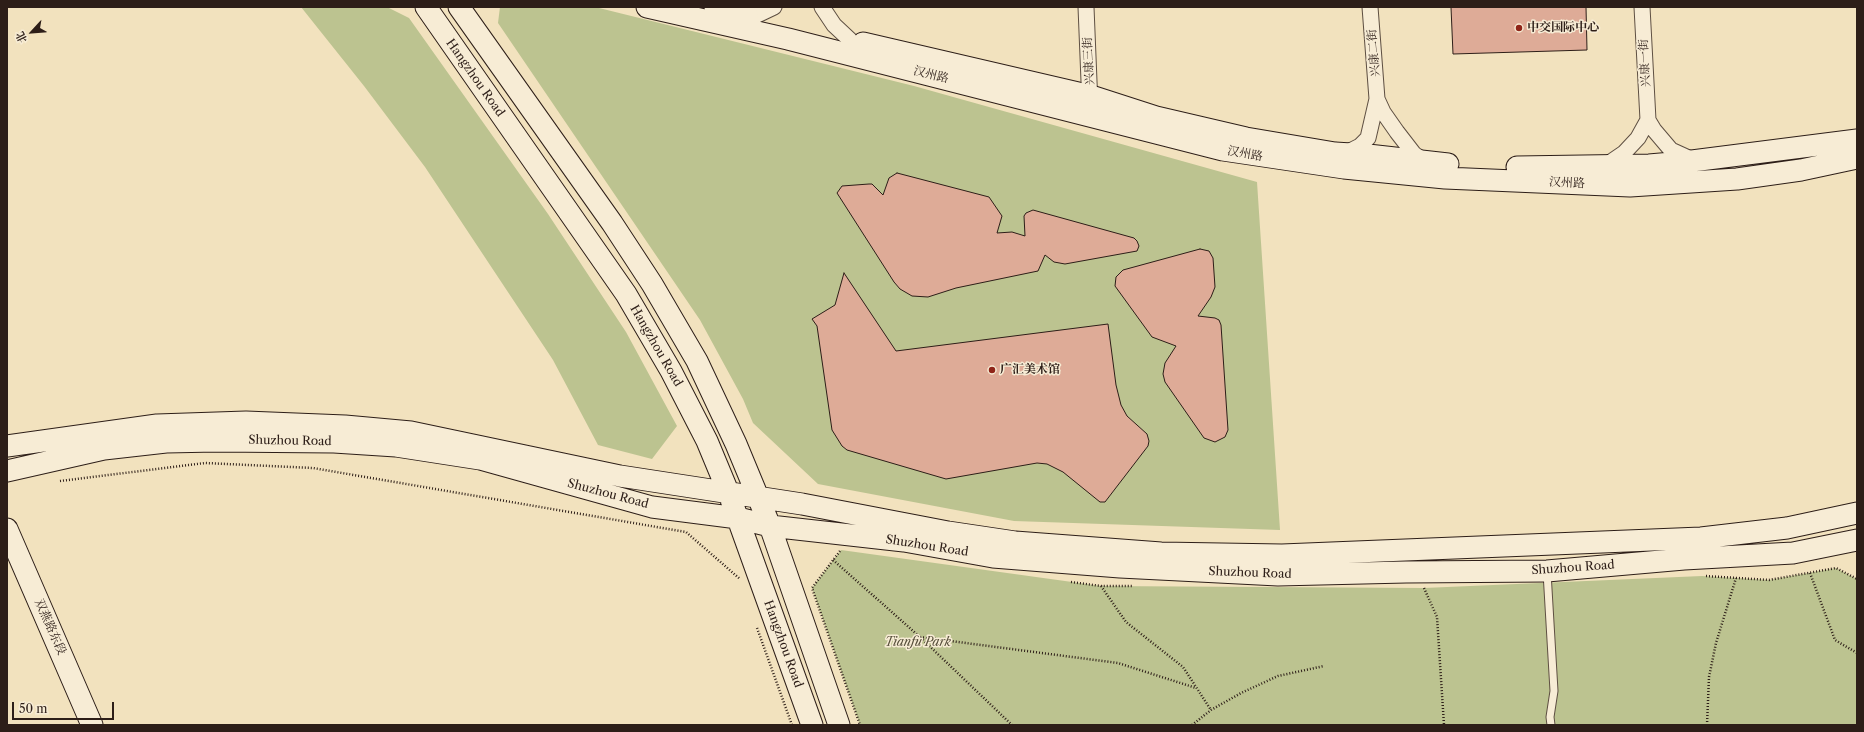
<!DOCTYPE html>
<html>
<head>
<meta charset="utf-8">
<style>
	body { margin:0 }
	#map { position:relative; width:1864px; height:732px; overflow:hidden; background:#f2e2be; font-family:"Libre Caslon Text","Noto Serif SC",serif }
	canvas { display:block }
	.frame { position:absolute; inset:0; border:8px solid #2d1e18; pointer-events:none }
	.north { position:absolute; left:12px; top:12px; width:40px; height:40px; -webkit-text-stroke:3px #f7ecd5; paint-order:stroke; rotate:244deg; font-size:11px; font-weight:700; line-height:16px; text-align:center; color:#2d1e18 }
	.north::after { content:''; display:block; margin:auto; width:14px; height:18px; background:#2d1e18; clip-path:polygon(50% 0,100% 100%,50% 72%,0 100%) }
	.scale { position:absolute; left:12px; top:702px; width:102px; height:18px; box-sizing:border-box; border:2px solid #2d1e18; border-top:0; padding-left:5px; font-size:12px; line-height:14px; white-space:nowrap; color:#2d1e18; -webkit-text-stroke:3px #f7ecd5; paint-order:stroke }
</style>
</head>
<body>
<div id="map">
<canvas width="1864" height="732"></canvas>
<div class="frame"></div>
<div class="north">北</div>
<div class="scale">50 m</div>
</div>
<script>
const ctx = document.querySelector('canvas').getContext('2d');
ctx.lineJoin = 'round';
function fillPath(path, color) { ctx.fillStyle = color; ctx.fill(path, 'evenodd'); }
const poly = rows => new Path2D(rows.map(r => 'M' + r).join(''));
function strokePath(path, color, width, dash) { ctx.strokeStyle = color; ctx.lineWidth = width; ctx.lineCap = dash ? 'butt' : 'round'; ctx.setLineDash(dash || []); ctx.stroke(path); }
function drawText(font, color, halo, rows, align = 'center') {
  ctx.font = font + ' "Libre Caslon Text","Noto Serif SC",serif'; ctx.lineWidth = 3; ctx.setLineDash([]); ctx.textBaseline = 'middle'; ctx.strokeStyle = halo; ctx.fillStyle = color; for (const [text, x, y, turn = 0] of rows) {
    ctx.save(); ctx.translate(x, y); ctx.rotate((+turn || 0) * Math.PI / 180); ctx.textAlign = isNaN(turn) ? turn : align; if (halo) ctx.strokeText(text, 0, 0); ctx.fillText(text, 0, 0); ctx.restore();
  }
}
fillPath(poly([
	[301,7,387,7,409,18,548,214,626,332,677,426,652,459,598,445,553,360,425,167,364,86],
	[500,7,595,7,914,86,1257,182,1280,530,1014,521,818,484,753,423,743,399,700,320,498,23],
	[841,550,1101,586,1424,588,1702,576,1769,580,1836,568,1857,579,1857,725,860,725,812,588]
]), '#bcc390');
const building = poly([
	[1451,7,1586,7,1587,50,1453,54,1451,7],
	[897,173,989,197,1002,216,997,233,1012,232,1025,236,1024,216,1026,213,1033,210,1134,238,1137,241,1139,246,1137,251,1065,264,1054,262,1045,255,1038,271,956,288,928,297,912,296,900,289,894,282,837,193,842,186,869,184,872,184,883,195,889,178,897,173],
	[1200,249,1209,251,1213,258,1215,287,1211,297,1198,316,1215,318,1219,320,1221,325,1228,430,1225,437,1215,442,1204,438,1165,382,1163,374,1165,363,1176,346,1152,337,1115,286,1116,277,1123,270,1200,249],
	[844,273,896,351,1108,324,1116,385,1121,405,1127,416,1147,434,1149,441,1148,446,1105,502,1100,502,1063,472,1047,464,1037,463,946,479,847,450,842,446,832,430,817,326,812,319,835,305,844,273]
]);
fillPath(building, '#deab97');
strokePath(building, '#2d1e18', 1);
const lane = poly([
	[1547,572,1554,691,1550,717,1551,725]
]);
const street = poly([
	[822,7,834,25,850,40],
	[1086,7,1090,106],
	[1642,7,1648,120,1654,130,1671,150,1693,160],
	[753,17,774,7],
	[1377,99,1383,112,1397,132,1414,154,1426,162],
	[1344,154,1360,146,1368,138,1377,99,1370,7],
	[1605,166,1624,153,1638,138,1648,120]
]);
const secondary = poly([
	[426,7,626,294,671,371,707,441,729,494,812,725],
	[459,7,612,223,652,284,697,361,736,444,770,526,839,725],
	[647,7,788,39,1223,150,1344,168,1445,178,1630,186,1737,179,1801,170,1857,158],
	[715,7,747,15],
	[863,43,1091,96,1156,117,1246,138,1335,153,1368,155,1448,164],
	[1517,167,1649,165,1684,162,1857,140],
	[7,446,157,425,246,422,345,426,411,432,620,476,802,504,948,532,1015,542,1161,553,1282,555,1701,538,1787,528,1857,513],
	[7,471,104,449,166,442,216,441,334,442,396,446,480,459,652,507,738,518,770,526,904,541,993,557,1120,567,1278,575,1406,572,1547,571,1684,559,1793,553,1857,540],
	[7,529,92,725]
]);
strokePath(lane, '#5e4f42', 9);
strokePath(street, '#5e4f42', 17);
strokePath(secondary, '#2d1e18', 23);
strokePath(poly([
	[60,481,205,463,313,468,686,532,740,579],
	[840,551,812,588,860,725],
	[833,560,920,637,1012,725],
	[1810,573,1835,640,1857,653],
	[1706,576,1769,580,1836,568,1857,579],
	[1071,582,1101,586,1132,586],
	[1101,586,1126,622,1183,667,1211,710],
	[1424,588,1437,617,1444,725],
	[757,628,792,725],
	[920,637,1118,663,1196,688],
	[1192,725,1211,710,1241,693,1278,676,1324,666],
	[1707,725,1709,677,1716,643,1736,578]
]), '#2d1e18', 2.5, [1, 2]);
strokePath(lane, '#f7ecd5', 7);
strokePath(street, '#f7ecd5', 15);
strokePath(secondary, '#f7ecd5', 21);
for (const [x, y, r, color] of [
	[1519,28,4,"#8f2418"],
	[992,370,4,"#8f2418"]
]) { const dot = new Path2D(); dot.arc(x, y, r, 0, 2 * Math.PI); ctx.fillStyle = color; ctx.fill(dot); strokePath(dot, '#f7ecd5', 1.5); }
drawText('bold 12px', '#2d1e18', '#f7ecd5', [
	["中交国际中心",1527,28],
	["广汇美术馆",1000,370]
], 'left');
drawText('12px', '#2d1e18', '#f7ecd5', [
	["兴康二街",1374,53,-95],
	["兴康三街",1089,61,-93],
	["兴康一街",1645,63,-93],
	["汉州路",931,75,14],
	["Hangzhou Road",475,78,55],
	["汉州路",1245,154,10],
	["汉州路",1567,183,3],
	["Hangzhou Road",656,346,60],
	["Shuzhou Road",290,441,1],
	["Shuzhou Road",608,494,15],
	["Shuzhou Road",927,546,9],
	["Shuzhou Road",1573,568,-4],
	["Shuzhou Road",1250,573,2],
	["双燕路东段",50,627,66],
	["Hangzhou Road",783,644,70]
]);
drawText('italic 12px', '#58503c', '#f7ecd5', [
	["Tianfu Park",918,643]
]);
</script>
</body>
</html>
